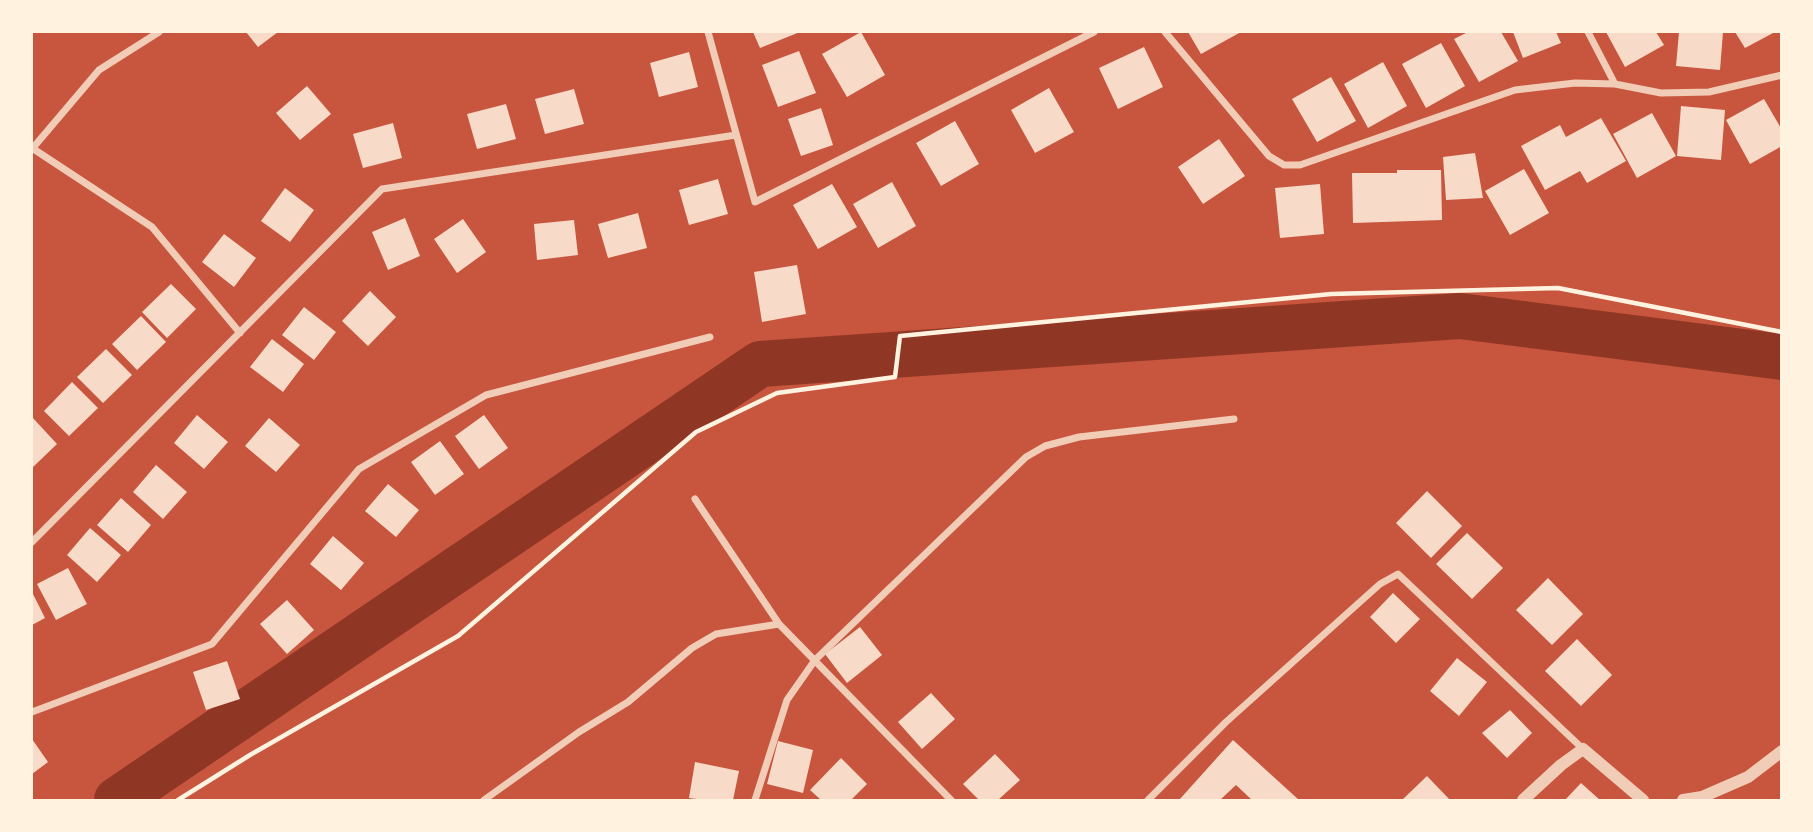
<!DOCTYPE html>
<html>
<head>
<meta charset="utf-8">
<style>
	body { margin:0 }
	#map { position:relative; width:1813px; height:832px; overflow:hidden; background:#c8553d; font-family:"Source Serif 4",serif }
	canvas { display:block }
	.frame { position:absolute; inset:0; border:33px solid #fff3e0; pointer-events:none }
</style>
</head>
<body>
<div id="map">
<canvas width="1813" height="832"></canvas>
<div class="frame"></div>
</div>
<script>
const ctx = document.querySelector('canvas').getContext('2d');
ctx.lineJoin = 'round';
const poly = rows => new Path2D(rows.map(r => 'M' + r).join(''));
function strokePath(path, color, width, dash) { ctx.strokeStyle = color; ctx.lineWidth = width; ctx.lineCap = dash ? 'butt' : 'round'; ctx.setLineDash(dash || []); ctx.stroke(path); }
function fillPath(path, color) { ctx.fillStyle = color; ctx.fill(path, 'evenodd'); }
strokePath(poly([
	[117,800,760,364,1460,316,1782,357]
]), '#8f3625', 46);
fillPath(poly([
	[246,32,278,32,258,47],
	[753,32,800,32,760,48],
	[861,32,885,75,847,97,822,54],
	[1188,32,1241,32,1201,54],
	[1468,32,1501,32,1518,61,1479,82,1454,39],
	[1513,32,1556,32,1561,43,1523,58],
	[1606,32,1656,32,1664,45,1625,67],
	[1679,32,1723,32,1720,70,1676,66],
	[1735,32,1775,32,1745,48],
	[1441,43,1465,86,1426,108,1402,64],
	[1144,47,1163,87,1118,109,1099,68],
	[799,51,816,93,778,107,762,65],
	[689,52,698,87,659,97,650,63],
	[1383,62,1407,106,1368,128,1344,84],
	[1331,77,1356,121,1317,142,1292,99],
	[307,86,331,114,300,140,276,113],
	[1049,88,1074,132,1035,153,1011,110],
	[574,89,584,124,545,134,535,99],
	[1764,99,1782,130,1782,146,1750,164,1726,120],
	[506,104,516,139,477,149,467,114],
	[1681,106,1725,110,1721,160,1677,156],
	[821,108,833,145,801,156,788,119],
	[1652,113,1676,156,1637,178,1613,134],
	[1601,118,1626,161,1587,183,1580,171,1545,190,1521,146,1560,125,1566,137],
	[955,121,979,164,941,186,916,143],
	[393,123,402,158,363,168,353,134],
	[1219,139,1245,176,1203,204,1178,167],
	[1475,153,1483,198,1446,200,1443,157],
	[1524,169,1549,213,1510,235,1485,191],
	[1397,170,1441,170,1442,220,1353,223,1352,173,1397,173],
	[718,179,728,214,689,225,679,190],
	[892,182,916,226,878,248,853,204],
	[832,184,857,227,818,249,793,205],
	[1320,184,1324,234,1280,238,1275,188],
	[285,188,314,210,290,242,261,221],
	[638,213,647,248,608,258,598,224],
	[405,218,420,256,388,270,372,232],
	[463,219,486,252,457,273,434,239],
	[574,220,578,255,537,260,534,224],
	[224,234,256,258,234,287,202,262],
	[797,265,806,314,762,322,754,272],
	[171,284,196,309,167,338,142,312],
	[370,291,396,317,368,346,342,321],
	[304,307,336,332,314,360,282,335],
	[141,316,166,342,137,370,112,344],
	[272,339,304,364,283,392,250,367],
	[106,349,132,375,103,403,77,377],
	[72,382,98,408,69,436,44,411],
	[197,415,228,442,204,469,174,443],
	[484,415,508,448,479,469,455,436],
	[32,417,57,444,32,468],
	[269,418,300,445,276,472,245,446],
	[440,441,464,474,435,495,411,462],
	[156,465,187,492,163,519,133,492],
	[388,484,419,510,396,537,365,511],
	[1427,491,1462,526,1431,558,1396,523],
	[121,498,151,525,128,552,97,525],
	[90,528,121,555,97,582,67,555],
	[1467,533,1503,568,1472,599,1436,564],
	[333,536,364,563,341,590,310,564],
	[68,568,87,604,56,620,37,584],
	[1548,578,1583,614,1552,645,1516,610],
	[32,592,45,618,32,625],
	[1393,593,1420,619,1396,643,1370,617],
	[287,600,314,630,287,654,260,624],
	[860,627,882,655,847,683,825,654],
	[1577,639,1612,675,1581,706,1545,671],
	[1457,658,1487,682,1459,716,1430,691],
	[227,661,240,699,206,710,193,672],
	[931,693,955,719,922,749,898,722],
	[1510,710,1532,733,1507,758,1482,733],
	[32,739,48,762,32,774],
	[1233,740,1299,800,1252,800,1236,785,1220,800,1179,800],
	[778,741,813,750,803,793,767,784],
	[995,754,1020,780,998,800,979,800,963,784],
	[841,758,867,784,851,800,821,800,810,790],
	[695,762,739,771,733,800,704,800,689,798],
	[1427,776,1450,800,1402,800],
	[1581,783,1600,800,1565,800]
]), '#f7dbc8');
strokePath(poly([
	[178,800,250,755,458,636,696,432,777,393,895,377,900,336,1331,294,1558,288,1782,332]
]), '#fff3e0', 4.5);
strokePath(poly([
	[708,32,755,202,1094,32],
	[1165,32,1269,156,1284,165,1300,165,1515,90,1575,83,1615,84,1661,93,1709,92,1782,75],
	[1588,32,1615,84],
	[32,148,152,227,240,333],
	[32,149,99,70,159,32],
	[695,499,779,624,951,800],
	[32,542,382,189,736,135],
	[32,712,212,644,359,469,486,395,710,337],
	[484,800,579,732,628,702,692,648,716,634,779,624],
	[755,800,787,700,815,660,1026,457,1045,446,1079,437,1234,419],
	[1148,800,1226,722,1380,584,1398,574,1583,749]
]), '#f1ccb7', 7);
strokePath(poly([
	[1523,800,1561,765,1583,749,1643,800],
	[1683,800,1702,797,1748,777,1782,751]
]), '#f1ccb7', 12);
</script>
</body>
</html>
